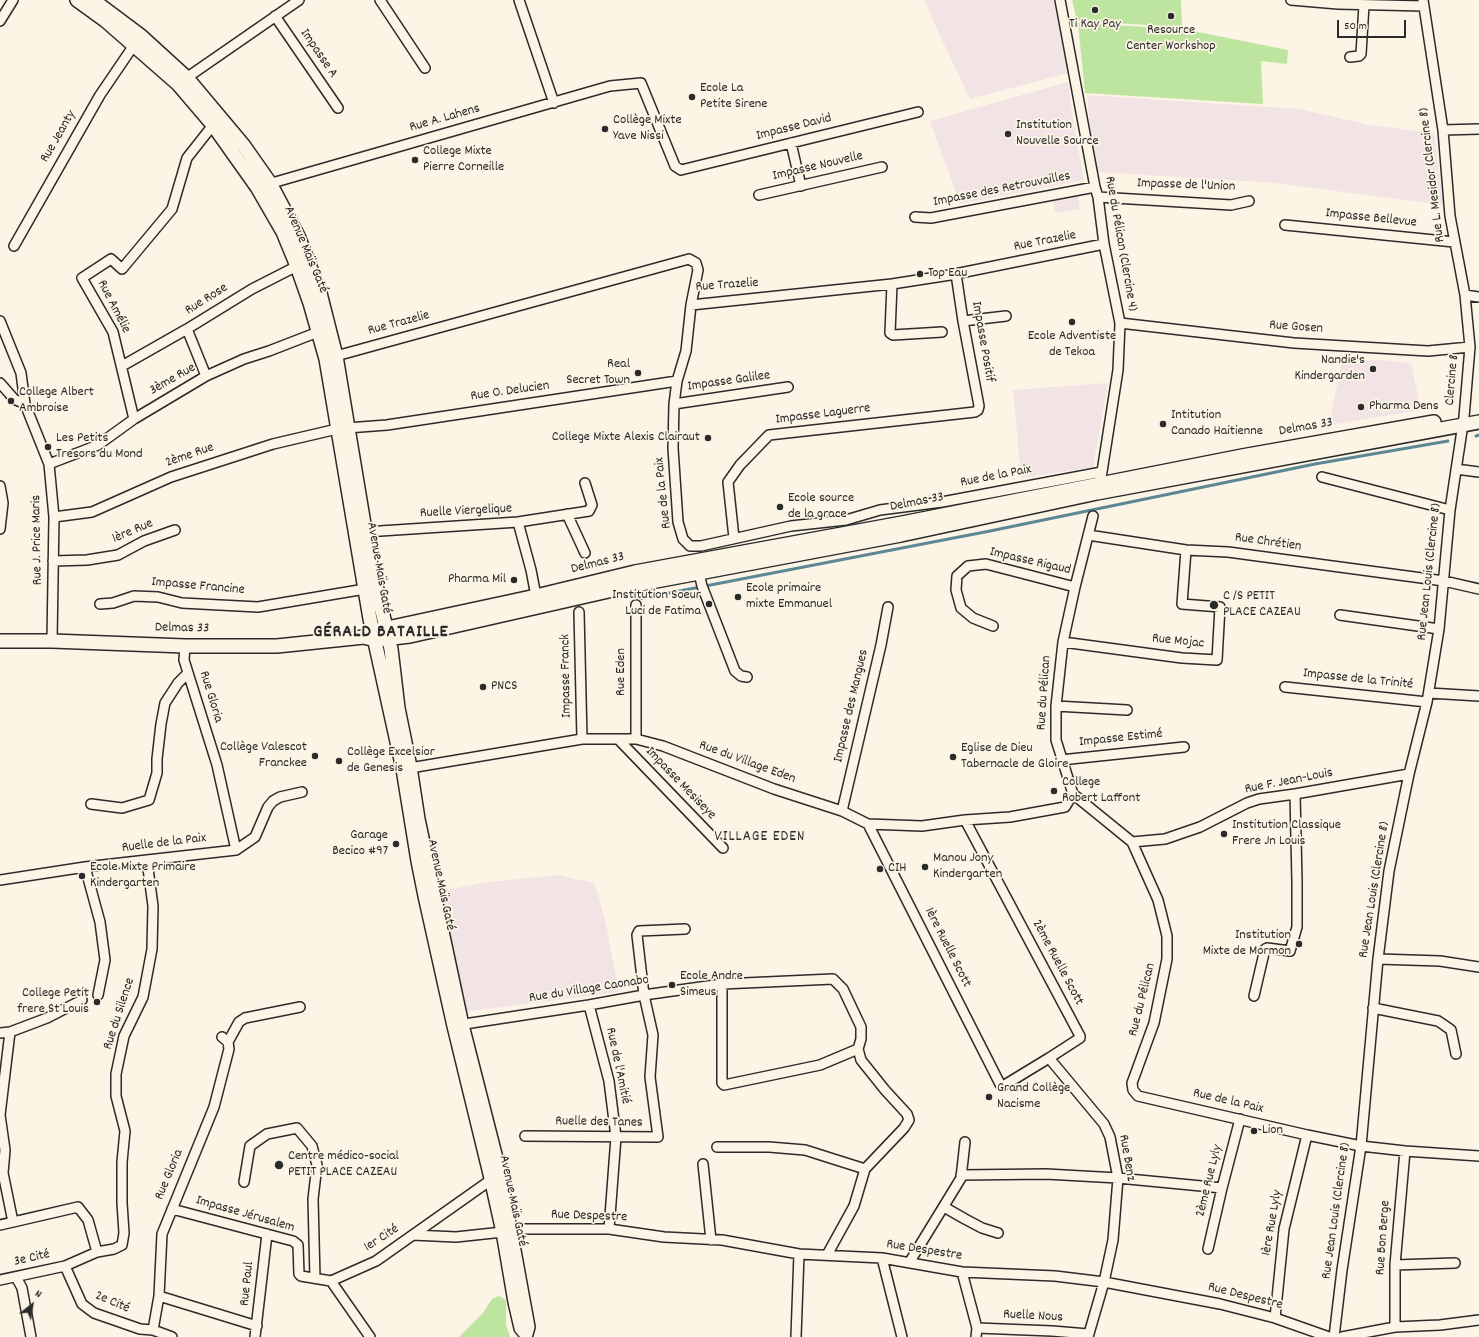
<!DOCTYPE html>
<html>
<head>
<meta charset="utf-8">
<style>
	body { margin:0 }
	#map { position:relative; width:1479px; height:1337px; overflow:hidden; background:#fcf5e5; font-family:Dekko,sans-serif }
	canvas { display:block }
	.north { position:absolute; left:12px; top:1285px; width:40px; height:40px; -webkit-text-stroke:3px #fcf5e5; paint-order:stroke; rotate:30deg; font-size:11px; font-weight:700; line-height:16px; text-align:center; color:#2b2b2b }
	.north::after { content:''; display:block; margin:auto; width:14px; height:18px; background:#2b2b2b; clip-path:polygon(50% 0,100% 100%,50% 72%,0 100%) }
	.scale { position:absolute; left:1337px; top:20px; width:69px; height:18px; box-sizing:border-box; border:2px solid #2b2b2b; border-top:0; padding-left:5px; font-size:12px; line-height:14px; white-space:nowrap; color:#2b2b2b; -webkit-text-stroke:3px #fcf5e5; paint-order:stroke }
</style>
</head>
<body>
<div id="map">
<canvas width="1479" height="1337"></canvas>
<div class="north">N</div>
<div class="scale">50 m</div>
</div>
<script>
const ctx = document.querySelector('canvas').getContext('2d');
ctx.lineJoin = 'round';
function fillPath(path, color) { ctx.fillStyle = color; ctx.fill(path, 'evenodd'); }
const poly = rows => new Path2D(rows.map(r => 'M' + r).join(''));
function strokePath(path, color, width, dash) { ctx.strokeStyle = color; ctx.lineWidth = width; ctx.lineCap = dash ? 'butt' : 'round'; ctx.setLineDash(dash || []); ctx.stroke(path); }
function drawText(font, color, halo, rows, align = 'center') {
  ctx.font = font + ' Dekko,sans-serif'; ctx.lineWidth = 3.5; ctx.setLineDash([]); ctx.textBaseline = 'middle'; ctx.strokeStyle = halo; ctx.fillStyle = color; for (const [text, x, y, turn = 0] of rows) {
    ctx.save(); ctx.translate(x, y); ctx.rotate((+turn || 0) * Math.PI / 180); ctx.textAlign = isNaN(turn) ? turn : align; if (halo) ctx.strokeText(text, 0, 0); ctx.fillText(text, 0, 0); ctx.restore();
  }
}
fillPath(poly([
	[925,0,1053,0,1068,73,970,99,934,23],
	[1068,82,1075,132,1084,180,960,204,930,121],
	[1087,95,1300,109,1369,125,1434,133,1443,205,1275,183,1095,172],
	[1078,196,1080,209,1055,213,1053,200],
	[1379,360,1411,363,1421,410,1329,425,1342,361],
	[1108,383,1093,467,1021,478,1013,390],
	[558,875,594,883,598,893,607,929,619,992,464,1012,443,891,482,883]
]), '#f2e3e5');
fillPath(poly([
	[1072,0,1181,0,1182,27,1077,21],
	[1078,23,1183,29,1288,50,1287,64,1261,61,1263,104,1085,93],
	[499,1296,506,1300,506,1324,510,1337,459,1337,483,1313,492,1299]
]), '#bee5a0');
strokePath(poly([
	[1476,436,1479,435],
	[638,599,990,531,1315,464,1448,441]
]), '#5c8896', 3);
const street = poly([
	[380,0,425,68],
	[519,0,554,103],
	[1060,0,1095,187,1098,197,1104,244,1120,323,1118,370,1101,478],
	[1291,0,1338,4,1424,6],
	[275,16,338,108],
	[0,21,13,0],
	[1350,57,1359,56,1361,54,1364,5],
	[182,81,299,0],
	[1443,130,1479,129],
	[791,143,801,186],
	[265,185,610,86,641,83,675,166,681,170,918,112],
	[759,195,882,167],
	[1098,197,1231,205,1249,201],
	[915,217,931,218,1095,187],
	[1285,225,1454,242],
	[14,246,100,95,134,45],
	[892,284,890,333,893,335,942,332],
	[1465,295,1479,297],
	[691,305,686,351,677,381,674,404,673,448,678,522,683,539,690,546,701,546,791,526,846,520,880,510,942,502,1102,472],
	[0,321,21,373,25,404],
	[963,321,1006,316],
	[1120,323,1294,343,1428,351,1470,347],
	[187,329,206,376],
	[336,356,689,259,696,263,698,270,691,305,892,284,950,275,1104,244],
	[122,366,187,329,252,289,301,264],
	[0,383,14,399,25,404,49,464,54,517,52,641],
	[674,404,788,387],
	[134,419,113,332,82,278,111,259,122,269,172,209,187,158,213,125],
	[347,428,387,425,677,381],
	[49,464,98,445,134,419,206,376,244,359,269,351,318,332],
	[1456,469,1479,472],
	[1322,477,1450,510],
	[0,486,3,503,0,529],
	[567,514,585,553],
	[1093,516,1075,587,1063,642,1056,706,1056,740,1073,794,1132,842,1158,900,1167,936,1167,959,1154,1023,1132,1083,1133,1090,1138,1096,1307,1135,1361,1146,1405,1151,1479,1156],
	[54,517,92,512,171,477,273,444,337,429],
	[518,522,589,511,592,505,585,483],
	[365,532,518,522,531,570,536,596],
	[1088,535,1186,550,1228,552,1444,581,1479,589],
	[734,538,728,482,740,465,769,435,975,412,978,410,979,406,963,321,956,274],
	[53,561,87,560,118,555,144,541,175,530],
	[699,573,702,586,735,671,741,676,747,677],
	[100,604,113,603,134,596,158,597,182,603,258,607,365,589],
	[636,605,636,739],
	[579,612,582,739],
	[1340,615,1439,629],
	[993,626,973,618,961,608,956,590,957,576,968,566,986,564,1075,587],
	[1063,642,1182,658,1217,660,1220,607,1182,604,1186,550],
	[185,646,184,660,217,765,236,850],
	[1285,687,1427,702],
	[1429,693,1479,696],
	[1056,706,1127,710],
	[618,739,723,848],
	[1061,760,1184,747],
	[404,769,582,739,636,739,663,746,774,789,842,811,868,824,922,826,965,820,1010,817,1065,807,1073,794],
	[91,804,122,808,149,800,157,773,157,759,161,724,165,703,178,683,188,673],
	[842,811,881,645,888,607],
	[868,824,1000,1084,1003,1086,1049,1058,1080,1038,1080,1036,965,820],
	[1132,842,1165,839,1200,827,1247,803,1259,799,1295,794,1409,774],
	[85,867,100,922,105,960,98,995],
	[0,880,85,867,236,850,255,837,268,807,273,801,280,797,302,792],
	[1378,959,1440,961,1479,967],
	[722,984,722,1083,724,1085,820,1065,858,1049],
	[1254,996,1265,949,1267,948,1290,951,1297,927,1297,882,1295,794],
	[589,1005,609,1081,616,1137,609,1229],
	[1373,1008,1438,1021,1444,1025,1451,1030,1456,1054],
	[458,1025,589,1005,644,995,722,984,833,979,843,989,861,1027,861,1039,858,1049,861,1060,885,1090,907,1114,909,1120,904,1128,865,1169,854,1206,827,1255],
	[10,1032,47,1018,82,1000],
	[0,1033,10,1032,0,1115,5,1150,3,1173,13,1222],
	[228,1042,239,1022,245,1018,300,1007],
	[1049,1058,1104,1124,1110,1137,1118,1178,1113,1240,1104,1282,1088,1337],
	[525,1136,658,1137,650,1077,653,1035,644,995,637,935,639,931,685,929],
	[717,1147,769,1147,805,1150,865,1169],
	[703,1164,711,1240],
	[961,1175,1046,1174,1118,1178,1222,1188],
	[244,1182,250,1146,267,1134,297,1128,312,1146,317,1165,313,1199,315,1278],
	[944,1207,965,1219,982,1228,998,1233],
	[172,1209,293,1241,298,1245,299,1274,301,1276,331,1281],
	[0,1225,78,1207,88,1220,97,1252],
	[413,1235,456,1237,503,1232,510,1229,609,1229,664,1237,722,1240,799,1254,882,1258,962,1272,1055,1276,1104,1282,1220,1304,1275,1318,1329,1337],
	[1208,1249,1222,1188,1240,1119],
	[882,1258,902,1337],
	[909,1263,961,1178,965,1142],
	[1395,1265,1455,1263],
	[65,1266,82,1304,94,1313,140,1329,153,1330,172,1337],
	[962,1272,977,1328,976,1337],
	[16,1277,22,1288,31,1337],
	[0,1280,65,1266,97,1252,114,1249,122,1245,124,1233,122,1203,122,1162,125,1131,116,1096,116,1074,124,1036,143,997,152,949,153,906,147,861],
	[159,1296,257,1326],
	[1275,1318,1284,1229,1307,1135],
	[1395,1327,1395,1265,1405,1151],
	[977,1328,1052,1331,1088,1334],
	[153,1330,159,1296,162,1234,214,1107,229,1049,228,1042,222,1037],
	[255,1337,267,1234],
	[370,1337,331,1281,376,1261,495,1177],
	[796,1337,799,1254],
	[1334,1337,1342,1270,1361,1146,1378,959,1389,871,1409,774,1427,702,1439,629,1450,510,1464,417,1470,347,1465,295,1450,216,1443,130,1423,0],
	[1342,1337,1395,1327,1440,1325,1479,1320]
]);
const secondary = poly([
	[77,0,106,21,178,84,213,125,257,187,283,232,297,266,310,303,326,359,370,619,403,769,418,861,425,896,454,1026,491,1178,503,1232,515,1302,521,1328,526,1334,528,1327,500,1174,462,1025,418,819,410,767,398,708,391,649,370,560,336,356,320,293,298,236,270,183,244,146,187,78,141,36,93,0],
	[378,630,536,596,635,572,902,523,1242,456,1434,422],
	[0,641,52,641,185,646,277,646,364,637,375,640,410,636,635,585,901,535,1097,493,1479,422]
]);
strokePath(street, '#2b2b2b', 12);
strokePath(secondary, '#2b2b2b', 16);
strokePath(street, '#fcf5e5', 9);
strokePath(secondary, '#fcf5e5', 13);
for (const [x, y, r, color] of [
	[1095,10,4,"#2b2b2b"],
	[1171,16,4,"#2b2b2b"],
	[692,97,4,"#2b2b2b"],
	[605,129,4,"#2b2b2b"],
	[1008,134,4,"#2b2b2b"],
	[415,160,4,"#2b2b2b"],
	[920,274,4,"#2b2b2b"],
	[1072,322,4,"#2b2b2b"],
	[1373,369,4,"#2b2b2b"],
	[638,373,4,"#2b2b2b"],
	[11,401,4,"#2b2b2b"],
	[1361,407,4,"#2b2b2b"],
	[1163,424,4,"#2b2b2b"],
	[708,438,4,"#2b2b2b"],
	[48,447,4,"#2b2b2b"],
	[780,507,4,"#2b2b2b"],
	[514,580,4,"#2b2b2b"],
	[738,597,4,"#2b2b2b"],
	[709,604,4,"#2b2b2b"],
	[1214,605,5,"#2b2b2b"],
	[483,687,4,"#2b2b2b"],
	[315,756,4,"#2b2b2b"],
	[953,757,4,"#2b2b2b"],
	[339,761,4,"#2b2b2b"],
	[1054,791,4,"#2b2b2b"],
	[1224,834,4,"#2b2b2b"],
	[396,844,4,"#2b2b2b"],
	[925,867,4,"#2b2b2b"],
	[880,869,4,"#2b2b2b"],
	[82,876,4,"#2b2b2b"],
	[1299,944,4,"#2b2b2b"],
	[672,985,4,"#2b2b2b"],
	[97,1002,4,"#2b2b2b"],
	[989,1097,4,"#2b2b2b"],
	[1254,1131,4,"#2b2b2b"],
	[279,1165,5,"#2b2b2b"]
]) { const dot = new Path2D(); dot.arc(x, y, r, 0, 2 * Math.PI); ctx.fillStyle = color; ctx.fill(dot); strokePath(dot, '#fcf5e5', 1.5); }
drawText('14px', '#2b2b2b', '#fcf5e5', [
	["Ti Kay Pay",1095,25,"center"],
	["Resource",1171,31,"center"],
	["Center Workshop",1171,47,"center"],
	["Ecole La",700,89],
	["Petite Sirene",700,105],
	["Collège Mixte",613,121],
	["Yave Nissi",613,137],
	["Institution",1016,126],
	["Nouvelle Source",1016,142],
	["College Mixte",423,152],
	["Pierre Corneille",423,168],
	["Top Eau",928,274],
	["Ecole Adventiste",1072,337,"center"],
	["de Tekoa",1072,353,"center"],
	["Nandie's",1365,361,"right"],
	["Kindergarden",1365,377,"right"],
	["Real",630,365,"right"],
	["Secret Town",630,381,"right"],
	["College Albert",19,393],
	["Ambroise",19,409],
	["Pharma Dens",1369,407],
	["Intitution",1171,416],
	["Canado Haitienne",1171,432],
	["College Mixte Alexis Clairaut",700,438,"right"],
	["Les Petits",56,439],
	["Tresors du Mond",56,455],
	["Ecole source",788,499],
	["de la grace",788,515],
	["Pharma Mil",506,580,"right"],
	["Ecole primaire",746,589],
	["mixte Emmanuel",746,605],
	["Institution Soeur",701,596,"right"],
	["Luci de Fatima",701,612,"right"],
	["C /S PETIT",1223,597],
	["PLACE CAZEAU",1223,613],
	["PNCS",491,687],
	["Collège Valescot",307,748,"right"],
	["Franckee",307,764,"right"],
	["Eglise de Dieu",961,749],
	["Tabernacle de Gloire",961,765],
	["Collège Excelsior",347,753],
	["de Genesis",347,769],
	["College",1062,783],
	["Robert Laffont",1062,799],
	["Institution Classique",1232,826],
	["Frere Jn Louis",1232,842],
	["Garage",388,836,"right"],
	["Becico #97",388,852,"right"],
	["Manou Jony",933,859],
	["Kindergarten",933,875],
	["Ecole Mixte Primaire",90,868],
	["Kindergarten",90,884],
	["CIH",888,869],
	["Institution",1291,936,"right"],
	["Mixte de Mormon",1291,952,"right"],
	["Ecole Andre",680,977],
	["Simeus",680,993],
	["College Petit",89,994,"right"],
	["frere St Louis",89,1010,"right"],
	["Grand Collège",997,1089],
	["Nacisme",997,1105],
	["Lion",1262,1131],
	["Centre médico-social",288,1157],
	["PETIT PLACE CAZEAU",288,1173]
], 'left');
drawText('14px', '#2b2b2b', '#fcf5e5', [
	["Impasse A",318,54,56],
	["Rue A. Lahens",445,119,-16],
	["Impasse David",794,128,-14],
	["Rue Jeanty",59,137,-60],
	["Impasse Nouvelle",818,167,-13],
	["Rue L. Mesidor (Clercine 8)",1433,175,-97],
	["Impasse de l'Union",1186,186,2],
	["Impasse des Retrouvailles",1002,190,-11],
	["Impasse Bellevue",1371,219,6],
	["Rue Trazelie",1045,242,-11],
	["Rue du Pélican (Clercine 4)",1120,244,80],
	["Avenue Maïs Gaté",305,250,67],
	["Rue Trazelie",727,286,-4],
	["Rue Rose",207,300,-32],
	["Rue Amélie",113,307,63],
	["Rue Trazelie",399,324,-15],
	["Rue Gosen",1296,328,4],
	["Impasse Positif",982,342,80],
	["3ème Rue",173,380,-30],
	["Clercine 8",1453,380,-85],
	["Impasse Galilee",729,382,-8],
	["Rue O. Delucien",510,392,-8],
	["Impasse Laguerre",823,415,-7],
	["Delmas 33",1306,428,-10],
	["2ème Rue",190,456,-19],
	["Rue de la Paix",996,477,-11],
	["Rue de la Paix",664,493,-96],
	["Delmas 33",917,503,-11],
	["Ruelle Viergelique",466,512,-3],
	["1ère Rue",133,532,-23],
	["Rue J. Price Maris",38,540,-91],
	["Rue Chrétien",1268,543,8],
	["Impasse Rigaud",1030,562,13],
	["Delmas 33",598,564,-14],
	["Avenue Maïs Gaté",378,568,80],
	["Rue Jean Louis (Clercine 8)",1430,572,-84],
	["Impasse Francine",198,587,5],
	["Delmas 33",182,629,1],
	["Rue Mojac",1178,642,6],
	["Rue Eden",622,672,-90],
	["Impasse Franck",567,676,-91],
	["Impasse de la Trinité",1358,680,6],
	["Rue du Pélican",1045,693,-86],
	["Rue Gloria",210,697,73],
	["Impasse des Mangues",852,706,-77],
	["Impasse Estimé",1121,739,-6],
	["Rue du Village Eden",747,763,20],
	["Rue F. Jean-Louis",1289,782,-11],
	["Impasse Mesiseye",680,784,46],
	["Ruelle de la Paix",164,844,-7],
	["Avenue Maïs Gaté",440,885,78],
	["Rue Jean Louis (Clercine 8)",1375,890,-81],
	["1ère Ruelle Scott",947,948,63],
	["2ème Ruelle Scott",1057,963,62],
	["Rue du Village Caonabo",589,990,-9],
	["Rue du Pélican",1143,1000,-76],
	["Rue du Silence",120,1014,-72],
	["Rue de l'Amitié",617,1066,78],
	["Rue de la Paix",1228,1102,13],
	["Ruelle des Tanes",599,1123,1],
	["Rue Benz",1126,1158,80],
	["Rue Gloria",170,1175,-67],
	["2ème Rue Lyly",1210,1181,-76],
	["Avenue Maïs Gaté",512,1201,78],
	["Rue Jean Louis (Clercine 8)",1337,1211,-82],
	["Impasse Jérusalem",245,1215,16],
	["Rue Despestre",589,1217,2],
	["1ère Rue Lyly",1273,1223,-80],
	["Rue Bon Berge",1384,1238,-86],
	["1er Cité",382,1239,-33],
	["Rue Despestre",924,1251,9],
	["3e Cité",32,1259,-13],
	["Rue Paul",248,1284,-84],
	["Rue Despestre",1245,1297,14],
	["2e Cité",112,1303,23],
	["Ruelle Nous",1033,1317,3]
]);
ctx.letterSpacing = '1px';
drawText('15px', '#2b2b2b', '#fcf5e5', [
	["VILLAGE EDEN",760,838]
]);
ctx.letterSpacing = '0px';
ctx.letterSpacing = '1px';
drawText('bold 18px', '#2b2b2b', '#fcf5e5', [
	["GÉRALD BATAILLE",381,634]
]);
ctx.letterSpacing = '0px';
</script>
</body>
</html>
